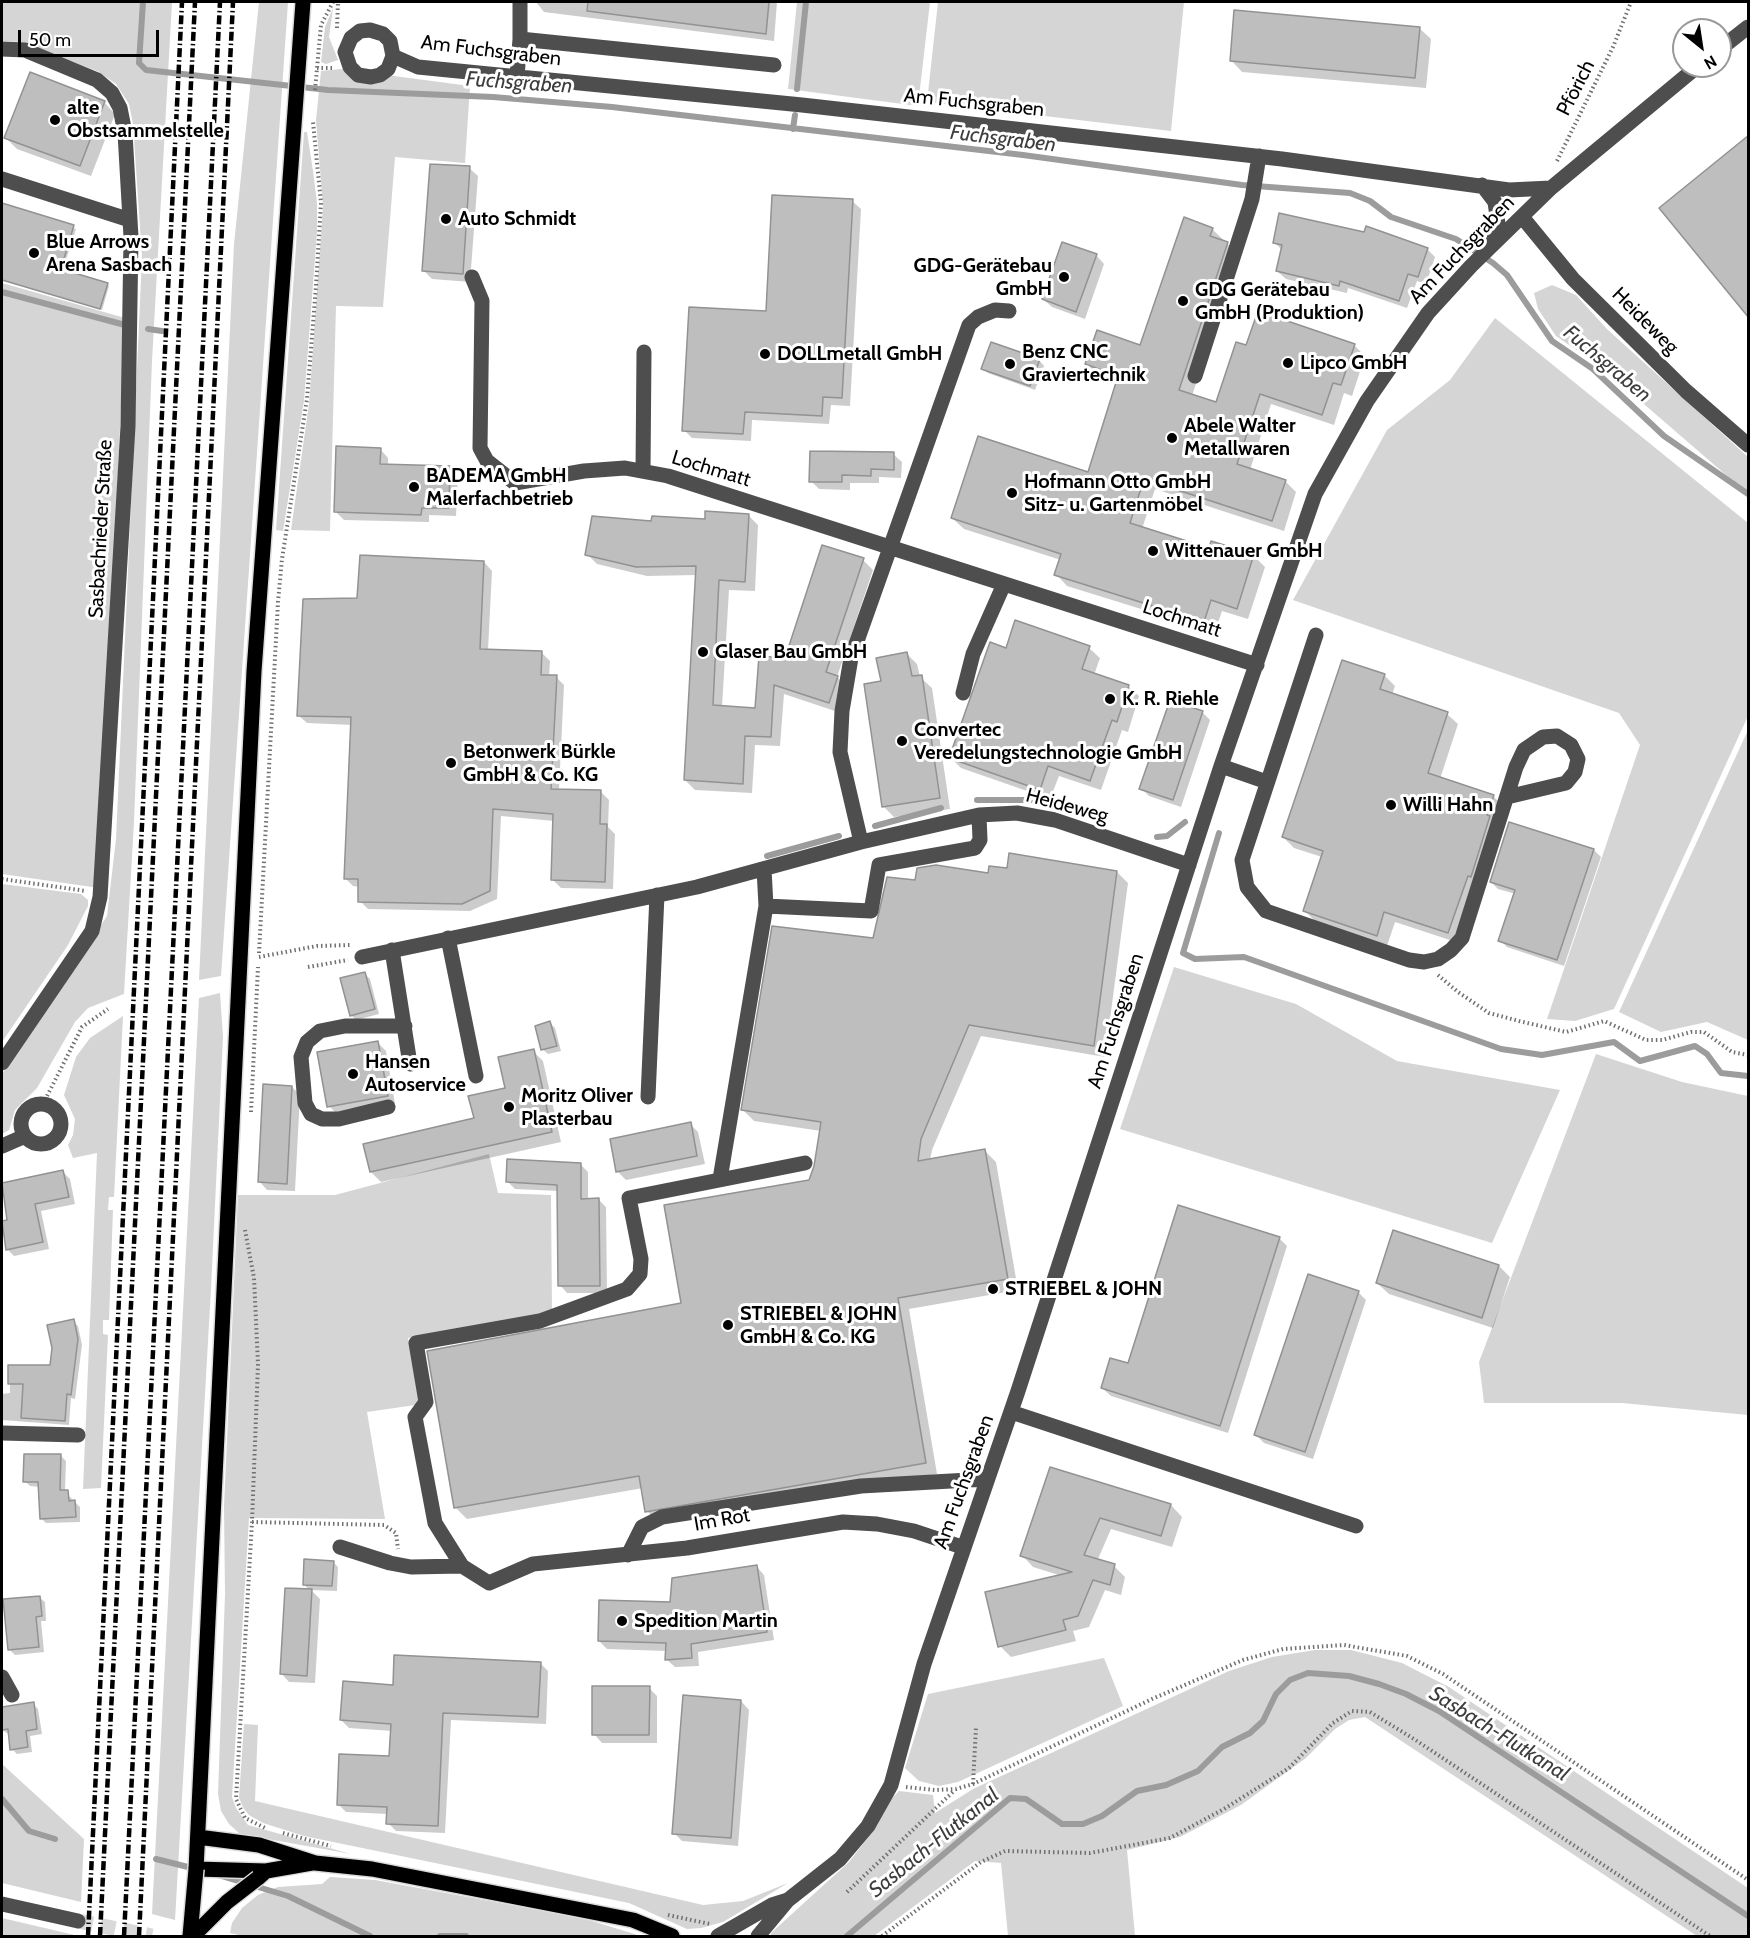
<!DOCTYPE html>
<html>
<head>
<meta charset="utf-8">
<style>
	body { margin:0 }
	#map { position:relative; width:1750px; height:1938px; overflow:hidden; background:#fff; font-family:Cabin,sans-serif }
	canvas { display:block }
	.frame { position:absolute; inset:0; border:3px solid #000; pointer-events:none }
	.north { position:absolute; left:1672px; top:18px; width:60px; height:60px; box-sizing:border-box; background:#fff; border:2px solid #999; border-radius:50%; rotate:150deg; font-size:16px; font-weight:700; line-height:24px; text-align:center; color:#000 }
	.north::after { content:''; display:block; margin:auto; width:21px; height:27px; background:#000; clip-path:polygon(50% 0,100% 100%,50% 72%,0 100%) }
	.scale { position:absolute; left:18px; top:30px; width:141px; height:27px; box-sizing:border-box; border:3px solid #000; border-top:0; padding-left:8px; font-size:18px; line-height:21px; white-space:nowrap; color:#000; -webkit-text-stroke:4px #fff; paint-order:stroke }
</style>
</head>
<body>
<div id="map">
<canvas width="1750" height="1938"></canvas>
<div class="frame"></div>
<div class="north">N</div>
<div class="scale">50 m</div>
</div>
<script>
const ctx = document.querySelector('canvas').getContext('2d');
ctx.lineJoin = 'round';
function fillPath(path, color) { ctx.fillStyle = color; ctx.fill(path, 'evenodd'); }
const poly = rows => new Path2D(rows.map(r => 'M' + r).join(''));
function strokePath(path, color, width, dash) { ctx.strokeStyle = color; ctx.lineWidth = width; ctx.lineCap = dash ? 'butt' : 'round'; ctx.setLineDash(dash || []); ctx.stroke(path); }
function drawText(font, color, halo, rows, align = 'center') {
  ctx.font = font + ' Cabin,sans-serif'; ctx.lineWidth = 6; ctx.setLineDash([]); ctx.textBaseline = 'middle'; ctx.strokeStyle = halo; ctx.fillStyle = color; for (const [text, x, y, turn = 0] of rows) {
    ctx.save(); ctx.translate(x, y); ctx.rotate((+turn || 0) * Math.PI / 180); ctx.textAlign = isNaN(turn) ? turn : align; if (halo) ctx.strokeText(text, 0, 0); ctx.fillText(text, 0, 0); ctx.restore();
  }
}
fillPath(poly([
	[2,2,172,2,152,361,134,822,124,994,88,1008,75,1022,37,1088,15,1110,9,1130,2,1134,2,1074,107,916,116,839,142,257,133,124,129,104,116,84,97,71,21,42,2,41],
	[259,2,288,2,221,976,199,980,234,244],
	[797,2,930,2,918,106,788,89],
	[938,2,1184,2,1171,131,927,102],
	[333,8,329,37,338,60,326,64,321,62,325,27],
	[341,69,470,86,465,163,395,157,383,307,336,306,330,531,291,530,309,404,323,207,316,120,321,71],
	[304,132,307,132,313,171,317,203,317,232,304,401,283,531,276,530],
	[2,283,125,318,99,888,2,874],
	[1552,285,1576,295,1607,329,1748,457,1748,494,1601,367,1556,336,1538,309,1534,293],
	[1495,318,1748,523,1748,716,1614,1009,1575,1021,1547,1019,1640,745,1619,713,1293,600,1387,430,1450,380],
	[1748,730,1748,1040,1707,1022,1661,1032,1619,1012],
	[2,884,81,894,88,900,88,906,68,945,2,1042],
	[1174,967,1296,1004,1397,1061,1560,1090,1492,1243,1120,1129],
	[220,993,223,1037,211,1289,175,1920,152,1914,199,998],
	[123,1016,114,1197,109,1197,108,1210,113,1210,109,1320,103,1320,103,1334,108,1335,101,1488,83,1489,97,1153,73,1158,68,1145,73,1135,75,1119,64,1095,76,1057,90,1038],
	[1596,1054,1682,1082,1748,1096,1748,1415,1622,1403,1484,1403,1479,1362],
	[489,1154,498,1193,551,1195,552,1313,408,1338,422,1404,367,1412,385,1519,249,1518,232,1797,236,1808,248,1825,351,1854,240,1834,229,1824,221,1811,218,1794,225,1594,224,1506,238,1195,335,1195],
	[1315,1650,1351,1650,1402,1663,1449,1687,1489,1714,1748,1888,1748,1936,1697,1936,1365,1717,1349,1720,1335,1729,1306,1758,1241,1805,1180,1837,1127,1850,1135,1936,1008,1936,1001,1863,975,1861,874,1936,771,1936,771,1933,849,1862,877,1826,892,1798,899,1791,933,1795,935,1813,973,1789,1229,1671,1272,1657],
	[1104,1658,1123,1706,958,1782,939,1786,919,1781,905,1768,928,1694],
	[244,1724,258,1725,255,1801,703,1905,743,1901,788,1883,723,1922,701,1928,687,1929,629,1903,304,1836,263,1823,249,1815,244,1809,239,1798],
	[2,1764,84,1839,81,1902,2,1883],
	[330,1877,375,1880,582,1918,641,1936,243,1936,230,1933,232,1923,242,1908,258,1895,278,1887,322,1884],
	[2,1918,79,1936,2,1936]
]), '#d5d5d5');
fillPath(poly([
	[536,2,777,2,774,41,544,12],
	[1419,28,1431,39,1426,88,1242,72,1231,60],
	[104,102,115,114,91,176,17,149,6,138],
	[469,168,478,176,470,282,432,279,424,271],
	[852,201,861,209,850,406,831,405,829,424,752,420,751,441,692,438,684,430,767,312],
	[2,205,76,229,62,272,107,284,109,286,102,310,2,280],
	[1212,229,1238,254,1192,396,1217,404,1247,347,1354,345,1365,356,1352,396,1344,393,1334,425,1271,404,1250,470,1285,481,1296,492,1284,531,1155,489,1142,529,1210,550,1212,543,1254,556,1265,567,1248,619,1222,611,1215,632,1067,586,1056,574,1061,560,964,529,952,518,1089,473,1118,382,1098,375,1087,364,1140,347],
	[1274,242,1427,249,1435,257,1426,284,1417,281,1407,308,1348,288,1347,293,1286,279,1277,271,1282,250],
	[1096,255,1104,264,1085,319,1052,307,1043,299],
	[1039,360,1044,366,1035,390,988,373,983,368],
	[380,449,388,458,388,466,449,468,458,476,456,516,429,515,429,522,344,520,336,512],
	[893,454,902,462,901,478,879,477,879,483,850,483,850,490,819,489,811,481],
	[748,515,758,525,755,591,729,590,722,707,757,709,786,660,863,560,873,570,837,677,847,687,838,712,784,694,780,746,755,745,752,793,695,790,685,780,697,575,647,576,597,564,587,554,652,523],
	[484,562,492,571,488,650,541,652,550,661,549,677,556,677,564,685,559,790,601,792,609,800,608,827,615,834,613,889,561,888,552,879,554,821,501,816,497,899,470,911,368,909,360,901,360,887,353,886,345,878,352,725,307,723,298,715,358,600],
	[1089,648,1100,658,1094,675,1128,686,1139,696,1128,732,1122,730,1101,790,1059,776,1050,799,961,768,951,758,1007,649],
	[906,653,917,664,920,677,932,688,950,809,894,817,883,806,883,682],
	[1384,675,1395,686,1392,695,1447,714,1458,724,1440,779,1493,796,1504,807,1459,943,1395,922,1387,946,1315,921,1304,910,1322,857,1294,848,1283,837],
	[1202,712,1210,720,1181,807,1149,796,1141,788],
	[1510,823,1594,850,1601,857,1564,966,1507,947,1500,940,1516,894,1498,889,1491,882],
	[1008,869,1117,872,1128,883,1105,1057,981,1036,932,1150,930,1160,985,1151,996,1162,1018,1290,909,1309,937,1474,658,1522,647,1511,643,1488,467,1519,456,1508,683,1304,810,1181,816,1166,821,1131,754,1121,743,1110,916,882,990,875],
	[365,974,370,979,379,1014,356,1020,351,1015],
	[550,1023,555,1028,561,1051,548,1054,542,1049],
	[378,1043,386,1051,395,1104,337,1114,329,1106],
	[533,1051,543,1061,561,1142,381,1182,371,1172,475,1119,506,1089],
	[292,1087,300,1095,295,1191,267,1190,259,1181],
	[690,1124,698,1132,705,1164,626,1180,618,1172],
	[580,1164,588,1172,588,1200,599,1200,606,1207,607,1293,567,1293,560,1285,559,1191,515,1189,507,1181],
	[63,1172,70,1179,75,1204,41,1211,49,1249,14,1256,7,1249,2,1223,9,1221,2,1184],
	[1279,1238,1287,1246,1228,1433,1111,1396,1102,1388],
	[1499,1266,1510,1277,1493,1328,1389,1294,1377,1283],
	[1358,1292,1366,1300,1313,1459,1264,1443,1256,1435],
	[73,1321,78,1326,82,1345,75,1399,71,1398,69,1425,2,1420,2,1426,2,1394,10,1393,10,1367,51,1366],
	[61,1456,66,1461,65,1492,80,1507,80,1522,46,1523,41,1518,40,1487,30,1486,25,1481],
	[1051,1468,1171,1505,1182,1517,1172,1547,1111,1529,1098,1559,1114,1566,1125,1577,1121,1595,1105,1590,1089,1627,1073,1631,1076,1641,1011,1657,1000,1646,1062,1576,1033,1567,1022,1555],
	[333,1562,338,1567,337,1591,311,1590,320,1599,315,1683,289,1682,281,1673,310,1590,304,1585],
	[756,1566,764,1575,774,1640,698,1652,699,1666,675,1667,666,1659,667,1651,607,1649,599,1641,671,1604],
	[39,1597,45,1602,46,1621,41,1621,44,1652,15,1655,10,1650],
	[540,1663,548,1671,546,1724,451,1720,445,1833,396,1831,388,1823,388,1814,346,1812,338,1804,391,1758,392,1731,349,1728,341,1720,394,1686],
	[649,1688,657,1696,657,1743,602,1743,594,1734],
	[741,1701,749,1710,738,1846,682,1841,674,1833],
	[33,1704,38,1709,42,1734,30,1736,32,1752,17,1754,12,1749,10,1735,2,1730,2,1708]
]), '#0003');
strokePath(poly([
	[143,2,139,63,146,70,328,90,493,97,612,107,1023,155,1242,185,1350,193,1370,201,1391,217,1456,239,1493,263,1507,275,1552,341,1593,369,1664,436,1748,494],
	[797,89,806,2],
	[793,129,795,115],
	[2,292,125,325],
	[148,329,162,331],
	[977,800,1032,800,1086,811],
	[875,826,941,808],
	[1219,833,1183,953,1195,959,1244,957,1501,1049,1542,1055,1614,1042,1640,1061,1695,1046,1707,1054,1721,1073,1748,1076],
	[1157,837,1167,836,1185,822],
	[767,856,839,836],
	[2,1799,29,1831,55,1839],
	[156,1859,196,1869],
	[218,1875,288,1896,370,1936],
	[440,1936,466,1936],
	[847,1936,1010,1798,1026,1799,1062,1824,1083,1824,1102,1816,1137,1791,1166,1785,1198,1771,1222,1747,1250,1733,1263,1721,1276,1694,1290,1680,1308,1673,1349,1676,1379,1684,1406,1694,1439,1711,1748,1916]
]), '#9c9c9c', 6);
const building = poly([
	[588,2,769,2,766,34,587,11,588,2],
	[1234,10,1420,27,1415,78,1230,61,1234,10],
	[30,72,105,101,80,166,4,138,30,72],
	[1749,135,1749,318,1659,208,1749,135],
	[430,164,470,166,463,274,422,271,430,164],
	[772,195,853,199,842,398,823,397,822,416,745,412,743,434,682,431,689,307,766,311,772,195],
	[2,203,74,225,61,269,108,283,100,309,2,280,2,203],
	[1279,213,1364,232,1366,226,1428,248,1418,277,1408,274,1399,301,1340,281,1339,286,1276,271,1282,245,1273,243,1279,213],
	[1184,217,1213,228,1210,236,1228,242,1179,390,1216,402,1236,342,1246,345,1258,311,1355,344,1341,385,1333,383,1322,415,1260,394,1237,464,1286,480,1272,521,1144,479,1130,523,1209,548,1211,541,1254,554,1237,609,1211,600,1204,622,1054,575,1061,554,951,518,978,436,1088,472,1118,376,1085,364,1097,330,1140,345,1184,217],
	[1062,242,1097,254,1076,312,1042,299,1062,242],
	[991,342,1040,359,1030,386,981,369,991,342],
	[336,446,381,448,380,464,450,466,449,508,422,508,421,515,334,512,336,446],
	[810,451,894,452,894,470,871,469,871,476,842,475,842,482,809,482,810,451],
	[705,511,749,514,745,582,719,580,713,705,755,708,759,656,785,658,822,545,864,558,826,672,838,676,829,703,774,685,771,737,745,736,743,784,684,780,696,566,636,567,585,555,592,516,651,521,652,516,705,519,705,511],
	[360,555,484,561,480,649,542,651,541,675,557,675,551,789,601,790,600,824,607,824,605,882,551,880,553,814,493,809,490,891,462,904,358,902,358,879,344,879,351,717,297,716,303,599,357,598,360,555],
	[1015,620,1090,646,1082,669,1129,685,1117,722,1112,720,1090,781,1048,766,1040,790,949,758,990,642,1006,648,1015,620],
	[907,652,912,676,922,675,940,798,882,807,864,684,881,681,876,658,907,652],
	[1342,660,1385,674,1380,689,1448,712,1428,773,1494,795,1487,815,1490,816,1471,877,1468,876,1448,933,1384,912,1377,936,1303,911,1323,851,1282,837,1342,660],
	[1170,700,1203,711,1173,800,1139,789,1170,700],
	[1509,822,1594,849,1557,960,1498,941,1515,890,1490,882,1509,822],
	[1009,853,1117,871,1094,1046,969,1025,921,1139,918,1161,985,1149,1008,1279,898,1298,926,1463,645,1512,639,1476,454,1508,427,1351,681,1303,664,1205,809,1180,814,1166,821,1122,741,1110,772,926,873,938,887,877,915,880,917,868,936,865,988,873,989,866,1007,868,1009,853],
	[365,972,375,1009,350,1016,340,978,365,972],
	[550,1021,557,1046,541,1050,535,1026,550,1021],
	[378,1041,388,1096,327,1107,317,1052,378,1041],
	[534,1049,552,1132,370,1172,363,1144,474,1118,468,1096,505,1088,498,1057,534,1049],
	[263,1084,292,1086,287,1184,258,1182,263,1084],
	[691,1122,697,1156,616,1172,610,1139,691,1122],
	[507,1159,581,1163,581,1199,599,1198,600,1286,558,1286,557,1185,506,1182,507,1159],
	[63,1170,69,1197,35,1204,43,1242,6,1250,2,1221,7,1220,2,1183,63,1170],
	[1178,1205,1280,1237,1220,1426,1101,1388,1110,1358,1128,1363,1178,1205],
	[1393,1230,1499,1265,1482,1318,1376,1283,1393,1230],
	[1308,1274,1359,1291,1305,1452,1254,1435,1308,1274],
	[74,1319,78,1339,71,1395,67,1394,65,1421,21,1418,23,1384,8,1384,8,1365,50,1365,52,1348,47,1325,74,1319],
	[24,1454,61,1454,60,1490,68,1490,69,1501,75,1500,76,1517,40,1519,38,1482,23,1482,24,1454],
	[1050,1467,1171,1504,1161,1536,1100,1518,1084,1555,1115,1564,1110,1585,1093,1580,1078,1616,1063,1620,1066,1630,998,1647,985,1592,1072,1572,1020,1556,1050,1467],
	[304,1559,334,1561,332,1586,303,1585,304,1559],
	[757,1565,767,1632,691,1644,692,1658,665,1660,666,1643,598,1641,599,1600,670,1602,672,1578,757,1565],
	[285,1588,312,1589,307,1676,280,1674,285,1588],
	[40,1596,42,1616,36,1617,39,1647,8,1650,3,1599,40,1596],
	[394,1655,541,1662,538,1717,443,1713,438,1826,386,1824,387,1807,337,1805,339,1754,389,1756,391,1724,340,1720,343,1681,393,1685,394,1655],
	[592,1686,650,1686,649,1735,592,1735,592,1686],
	[683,1695,741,1700,731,1838,672,1834,683,1695],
	[34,1702,37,1729,26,1731,28,1747,10,1750,8,1729,2,1730,2,1707,34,1702]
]);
fillPath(building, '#bebebe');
strokePath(building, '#929292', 1.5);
strokePath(poly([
	[78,1921,152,1936]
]), '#d9d9d9', 15, [15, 8]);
const major = poly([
	[198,1837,259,1845,315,1863,372,1869,633,1920,672,1936],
	[266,1871,196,1869,254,671,303,2],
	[258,1878,266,1871,312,1863]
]);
strokePath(major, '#dbdbdb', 18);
strokePath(poly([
	[337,28,338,2],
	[317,68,334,68],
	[315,90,321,25,333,2],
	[1557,161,1613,47,1631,2],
	[2,879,86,891],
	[259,953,278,602,282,559,307,399,316,286,321,203,313,122],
	[259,957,317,946,350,945],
	[308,967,348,960],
	[1438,975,1458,992,1489,1013,1519,1021,1566,1032,1604,1021,1646,1040,1662,1040,1691,1032,1704,1032,1732,1052,1748,1055],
	[43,1104,82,1027,108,1009],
	[251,1112,258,967],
	[245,1230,254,1278,258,1364,252,1522,236,1799,245,1818,265,1828],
	[252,1522,384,1525,396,1533,398,1549],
	[973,1784,976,1727],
	[906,1787,935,1790,956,1789,973,1784,1152,1699,1243,1660,1283,1649,1344,1645,1407,1656,1443,1674,1748,1880],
	[283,1833,331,1846],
	[847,1892,955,1790],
	[668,1915,710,1924],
	[882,1936,981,1862,1005,1851,1090,1853,1170,1838,1224,1809,1289,1768,1333,1723,1352,1711,1370,1712,1414,1739,1710,1936]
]), '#707070', 4, [1.5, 3]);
strokePath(poly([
	[520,2,520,39],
	[2,49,25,50,97,80,112,93,120,108,125,133,131,237,128,426,100,897,92,931,2,1063],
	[1720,49,1748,27],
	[393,56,388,69,380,75,371,77,358,75,350,67,345,52,351,38,360,31,370,30,383,34,390,41,393,56,418,67,802,105,1282,159,1509,190,1551,188],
	[517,77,520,39,774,65],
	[2,179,130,220],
	[1482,185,1495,202,1498,224,1491,245],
	[1523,218,1573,279,1686,391,1748,445],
	[472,277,482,301,480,448,487,461,515,483,584,471,625,468,668,476,1257,665],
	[1195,376,1252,199,1259,156],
	[643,471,644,352],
	[1316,635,1242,860,1247,887,1266,911,1409,960,1424,962,1438,959,1451,950,1462,938,1516,767,1524,750,1543,737,1557,736,1571,745,1578,759,1575,772,1566,783,1507,797],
	[963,693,973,654,1004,584],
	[1221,766,1267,782],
	[861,842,840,752,842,711,851,658,969,325,978,317,995,310,1009,311],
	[766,906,871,911,879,865,975,848,980,840,979,815],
	[448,938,476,1076],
	[392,950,410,1064],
	[362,957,697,887,861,842,979,815,1017,813,1055,820,1189,865],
	[648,1097,657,895],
	'21 1124a20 20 0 1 1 40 0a20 20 0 1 1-40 0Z',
	[388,1107,339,1119,322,1119,311,1114,305,1103,301,1057,307,1042,320,1031,345,1026,405,1026],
	[2,1146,25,1136],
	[720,1179,766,906,764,869],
	[1011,1412,1356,1526],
	[2,1433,78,1435],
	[340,1547,390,1563,411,1567,462,1566,489,1583,533,1564,687,1548,843,1522,877,1524,914,1531,962,1547],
	[628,1555,642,1527,662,1517,861,1486,987,1479],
	[462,1566,435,1523,415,1417,426,1402,416,1343,540,1321,627,1289,640,1274,641,1259,629,1198,805,1163],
	[2,1677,12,1695],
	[2,1904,78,1921],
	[718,1936,772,1905,788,1900],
	[758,1936,788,1900,840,1859,868,1826,891,1785,924,1664,1018,1391,1221,766,1315,494,1367,401,1428,313,1471,266,1551,188,1698,66]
]), '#4e4e4e', 15);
strokePath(major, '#000', 15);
strokePath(poly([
	[88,1936,182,2],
	[100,1936,195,2],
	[124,1936,220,2],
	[139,1936,233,2]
]), '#000', 4.5, [9, 3, 1.5, 3]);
const majorBridge = poly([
	[190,1936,196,1869],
	[193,1936,227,1902,258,1878]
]);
strokePath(majorBridge, '#dbdbdb', 18, []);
strokePath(majorBridge, '#000', 15);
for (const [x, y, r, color] of [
	[55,120,6,"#000"],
	[446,219,6,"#000"],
	[34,253,6,"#000"],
	[1064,277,6,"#000"],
	[1183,301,6,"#000"],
	[765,354,6,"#000"],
	[1288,363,6,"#000"],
	[1010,364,6,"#000"],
	[1172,438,6,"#000"],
	[414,487,6,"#000"],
	[1012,493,6,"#000"],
	[1153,551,6,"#000"],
	[703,652,6,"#000"],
	[1110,699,6,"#000"],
	[902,741,6,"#000"],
	[451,763,6,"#000"],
	[1391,805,6,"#000"],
	[353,1074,6,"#000"],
	[509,1107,6,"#000"],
	[993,1289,6,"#000"],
	[728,1325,6,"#000"],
	[622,1621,6,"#000"]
]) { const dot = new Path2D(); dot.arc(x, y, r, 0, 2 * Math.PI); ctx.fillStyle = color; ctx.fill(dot); strokePath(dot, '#fff', 2); }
drawText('20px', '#000', '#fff', [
	["Am Fuchsgraben",491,51,7],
	["Pförich",1576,88,-63],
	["Am Fuchsgraben",974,103,6],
	["Am Fuchsgraben",1462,250,-46],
	["Heideweg",1645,321,45],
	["Lochmatt",711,469,17],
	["Sasbachrieder Straße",101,529,-87],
	["Lochmatt",1182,619,18],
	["Heideweg",1067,806,15],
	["Am Fuchsgraben",1116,1021,-72],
	["Am Fuchsgraben",964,1482,-70],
	["Im Rot",722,1520,-10]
]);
drawText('bold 20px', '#000', '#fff', [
	["alte",67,108],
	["Obstsammelstelle",67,131],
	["Auto Schmidt",458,219],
	["Blue Arrows",46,242],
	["Arena Sasbach",46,265],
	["GDG-Gerätebau",1052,266,"right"],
	["GmbH",1052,289,"right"],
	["GDG Gerätebau",1195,290],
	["GmbH (Produktion)",1195,313],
	["Benz CNC",1022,352],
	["Graviertechnik",1022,375],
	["DOLLmetall GmbH",777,354],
	["Lipco GmbH",1300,363],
	["Abele Walter",1184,426],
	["Metallwaren",1184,449],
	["BADEMA GmbH",426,476],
	["Malerfachbetrieb",426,499],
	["Hofmann Otto GmbH",1024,482],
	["Sitz- u. Gartenmöbel",1024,505],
	["Wittenauer GmbH",1165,551],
	["Glaser Bau GmbH",715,652],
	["K. R. Riehle",1122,699],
	["Convertec",914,730],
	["Veredelungstechnologie GmbH",914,753],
	["Betonwerk Bürkle",463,752],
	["GmbH & Co. KG",463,775],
	["Willi Hahn",1403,805],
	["Hansen",365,1062],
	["Autoservice",365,1085],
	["Moritz Oliver",521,1096],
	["Plasterbau",521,1119],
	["STRIEBEL & JOHN",1005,1289],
	["STRIEBEL & JOHN",740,1314],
	["GmbH & Co. KG",740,1337],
	["Spedition Martin",634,1621]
], 'left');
drawText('italic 21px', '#3d3d3d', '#fff', [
	["Fuchsgraben",519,83,4],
	["Fuchsgraben",1003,139,7],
	["Fuchsgraben",1607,364,40],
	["Sasbach-Flutkanal",1499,1734,32],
	["Sasbach-Flutkanal",934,1843,-39]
]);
</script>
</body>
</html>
